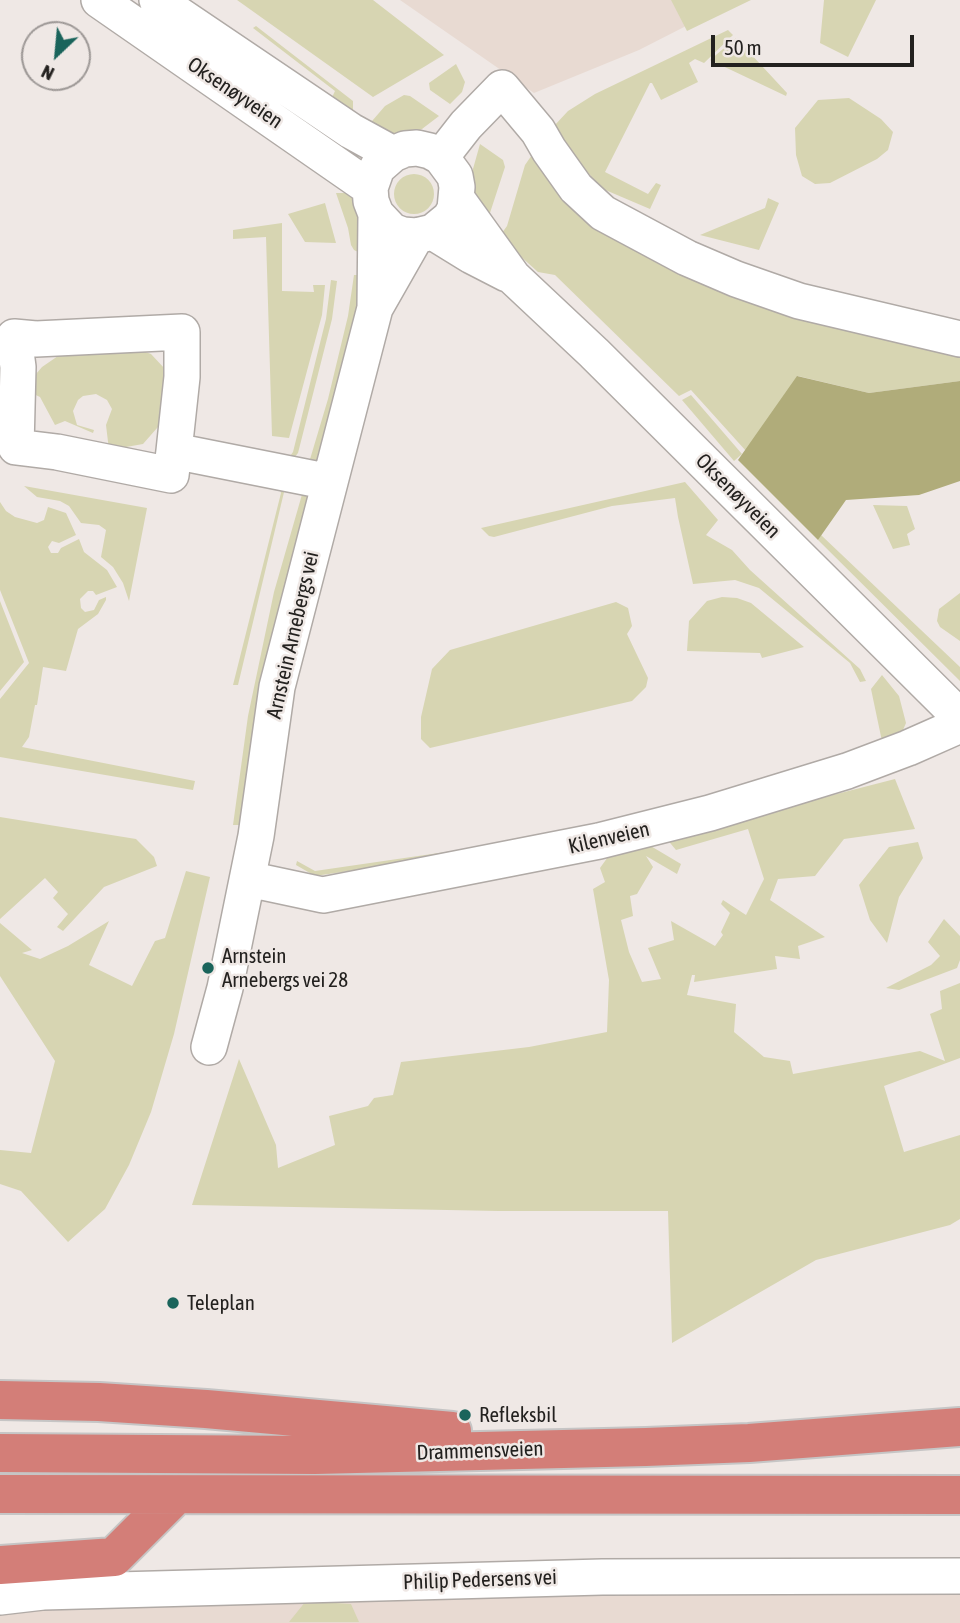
<!DOCTYPE html>
<html>
<head>
<meta charset="utf-8">
<style>
	body { margin:0 }
	#map { position:relative; width:960px; height:1623px; overflow:hidden; background:#efe8e5; font-family:"Asap Condensed",sans-serif }
	canvas { display:block }
	.north { position:absolute; left:21px; top:21px; width:70px; height:70px; box-sizing:border-box; background:#efe8e5; border:2px solid #9d9896; border-radius:50%; rotate:206deg; font-size:19px; font-weight:700; line-height:28px; text-align:center; color:#23211f }
	.north::after { content:''; display:block; margin:auto; width:24px; height:32px; background:#1a645b; clip-path:polygon(50% 0,100% 100%,50% 72%,0 100%) }
	.scale { position:absolute; left:711px; top:35px; width:203px; height:32px; box-sizing:border-box; border:4px solid #23211f; border-top:0; padding-left:9px; font-size:21px; line-height:24px; white-space:nowrap; color:#23211f; -webkit-text-stroke:5px #efe8e5; paint-order:stroke }
</style>
</head>
<body>
<div id="map">
<canvas width="960" height="1623"></canvas>
<div class="north">N</div>
<div class="scale">50 m</div>
</div>
<script>
const ctx = document.querySelector('canvas').getContext('2d');
ctx.lineJoin = 'round';
function fillPath(path, color) { ctx.fillStyle = color; ctx.fill(path, 'evenodd'); }
const poly = rows => new Path2D(rows.map(r => 'M' + r).join(''));
function strokePath(path, color, width, dash) { ctx.strokeStyle = color; ctx.lineWidth = width; ctx.lineCap = dash ? 'butt' : 'round'; ctx.setLineDash(dash || []); ctx.stroke(path); }
function drawText(font, color, halo, rows, align = 'center') {
  ctx.font = font + ' "Asap Condensed",sans-serif'; ctx.lineWidth = 5; ctx.setLineDash([]); ctx.textBaseline = 'middle'; ctx.strokeStyle = halo; ctx.fillStyle = color; for (const [text, x, y, turn = 0] of rows) {
    ctx.save(); ctx.translate(x, y); ctx.rotate((+turn || 0) * Math.PI / 180); ctx.textAlign = isNaN(turn) ? turn : align; if (halo) ctx.strokeText(text, 0, 0); ctx.fillText(text, 0, 0); ctx.restore();
  }
}
fillPath(poly([
	[400,0,737,0,639,50,534,93],
	[960,1567,960,1623,0,1623,0,1597]
]), '#e8dad2');
fillPath(poly([
	[237,0,373,0,444,55,373,97],
	[671,0,751,0,687,31],
	[824,0,876,0,848,57,820,43],
	[256,26,353,101,353,113,327,108,335,91,253,28],
	[728,30,733,35,704,63,695,59,689,63,698,82,661,100,652,83,650,83,605,172,648,194,656,183,661,185,650,209,603,189,573,157,554,126,568,111,595,94],
	[736,38,787,93,786,96,710,60],
	[456,64,465,82,462,92,450,104,430,90,429,83],
	[404,95,410,96,439,116,422,129,404,136,388,136,366,128,385,106],
	[849,98,881,119,893,132,888,150,877,159,830,183,815,184,802,176,796,155,795,128,818,100],
	[480,144,503,160,505,167,487,222,474,198,471,176],
	[534,152,591,217,960,350,960,381,869,393,798,376,746,451,691,390,679,396,555,275,538,272,499,237,507,226,525,165],
	'394 194a20 20 0 1 1 40 0a20 20 0 1 1-40 0Z',
	[336,193,350,193,354,200,362,222,364,255,354,250,351,245,348,228],
	[768,198,779,203,759,250,700,235,765,208],
	[325,203,336,243,305,242,288,214],
	[282,223,282,291,314,292,313,285,325,285,322,315,289,438,272,436,266,237,233,239,233,230],
	[354,275,363,275,357,315,324,460,308,466,328,399,348,316],
	[331,280,337,281,332,319,298,453,294,458,285,463,293,452,326,319],
	[129,346,151,354,165,369,165,419,143,444,109,450,106,425,112,409,107,400,96,394,83,396,78,400,73,411,77,425,94,430,93,433,65,421,55,425,40,397,27,391,30,381,42,367,58,356,77,348],
	[691,395,742,454,734,461,682,400],
	[685,482,718,520,706,535,732,550,750,570,860,669,866,681,860,682,850,663,759,588,735,580,693,584,678,517,675,498,612,506,494,537,489,536,481,528],
	[24,486,147,508,129,601,123,583,113,567,101,557,106,530,99,525,81,523,69,506,60,501,37,497],
	[279,486,285,488,238,685,233,685,281,493],
	[303,491,308,491,314,502,247,825,233,825,248,716,274,592],
	[0,502,6,511,15,517,37,523,44,520,48,507,66,513,76,535,59,543,52,541,48,547,51,553,58,553,61,548,79,539,84,552,107,570,117,587,96,595,93,591,88,591,80,599,81,608,85,612,94,610,99,600,106,597,106,600,98,614,78,629,66,671,43,667,37,705,35,705,29,737,22,747,195,781,193,790,0,757,0,699,29,663,0,590],
	[873,505,907,506,915,529,907,534,910,545,893,549],
	[821,535,960,667,960,681,818,540],
	[960,593,960,641,940,627,937,621,939,609],
	[722,597,737,598,751,603,804,647,762,658,760,653,687,651,689,621,707,601],
	[0,601,24,662,0,691],
	[616,602,628,608,632,626,627,634,648,678,646,687,632,701,430,748,421,739,421,717,432,669,450,650],
	[882,675,899,696,906,723,900,737,883,746,871,689],
	[895,779,915,829,844,839,815,876,778,879,770,900,825,937,798,946,800,959,775,956,777,969,694,982,695,975,692,975,687,995,736,1004,734,1032,764,1057,790,1061,793,1074,920,1051,945,1061,930,1014,942,1009,940,991,960,983,960,1058,884,1086,904,1152,960,1135,960,1219,950,1225,816,1260,672,1343,668,1211,498,1211,192,1205,239,1059,276,1145,278,1168,335,1145,329,1116,368,1106,374,1098,393,1095,401,1062,529,1047,607,1032,609,980,593,889,605,882,600,868,610,854,649,845,681,864,677,874,646,856,653,867,637,894,630,896,633,916,621,920,629,952,642,982,661,979,648,948,674,940,671,921,715,946,723,935,721,932,730,913,721,904,723,900,746,915,764,879,748,829,676,850,666,838],
	[0,817,136,839,154,857,157,866,104,887,63,931,57,927,68,914,53,898,58,892,45,878,0,919],
	[918,842,923,858,899,897,887,943,870,920,859,885,889,847],
	[473,848,471,853,315,876,296,865,297,861,315,871],
	[186,871,210,877,174,1034,151,1112,129,1165,105,1209,68,1242,21,1191,0,1184,0,1150,31,1153,55,1061,0,976,0,923,32,950,22,953,40,959,68,946,109,921,89,965,132,986,155,941,165,938],
	[944,919,960,936,960,960,957,968,899,990,886,988,931,965,940,956,928,942],
	[306,1601,351,1604,359,1622,289,1622]
]), '#d7d5b2');
fillPath(poly([
	[797,376,869,393,960,381,960,481,919,495,846,500,818,540,738,460]
]), '#b0ac7a');
const minor = poly([
	[99,0,370,188],
	[157,0,351,131,393,154],
	[441,157,466,125,502,88,538,131,549,150,576,188,603,213,687,258,736,279,799,301,960,339],
	[457,199,513,277,594,353,960,717],
	[376,214,392,231,403,235,416,236,433,232,450,218,455,209,457,187,455,176,441,157,430,151,417,148,405,149,393,154,377,168,370,188,371,201,376,214,375,308,416,236],
	[433,232,472,256,507,274],
	[174,451,182,377,182,332,36,339,14,337,18,367,16,447,57,452,171,475,174,451,330,482],
	[248,879,323,895,599,841,710,813,847,771,908,748,960,725],
	[209,1047,225,988,256,836,277,687,375,308],
	[0,1597,43,1592,602,1577,960,1576]
]);
const highway = poly([
	[0,1400,99,1402,206,1409,452,1431],
	[0,1453,315,1455,646,1447,749,1443,960,1427],
	[0,1494,960,1495],
	[0,1565,114,1557,175,1496]
]);
strokePath(minor, '#b0aaa6', 38);
strokePath(highway, '#c6c5c5', 42);
strokePath(minor, '#fff', 35);
strokePath(highway, '#d37e78', 38);
for (const [x, y, r, color] of [
	[208,968,7,"#1a645b"],
	[173,1303,7,"#1a645b"],
	[465,1415,7,"#1a645b"]
]) { const dot = new Path2D(); dot.arc(x, y, r, 0, 2 * Math.PI); ctx.fillStyle = color; ctx.fill(dot); strokePath(dot, '#efe8e5', 2.5); }
drawText('21px', '#23211f', '#efe8e5', [
	["Oksenøyveien",235,93,34],
	["Oksenøyveien",738,496,45],
	["Arnstein Arnebergs vei",293,635,-77],
	["Kilenveien",609,838,-13],
	["Drammensveien",480,1451,-2],
	["Philip Pedersens vei",480,1580,-2]
]);
drawText('21px', '#23211f', '#efe8e5', [
	["Arnstein",222,956],
	["Arnebergs vei 28",222,980],
	["Teleplan",187,1303],
	["Refleksbil",479,1415]
], 'left');
</script>
</body>
</html>
